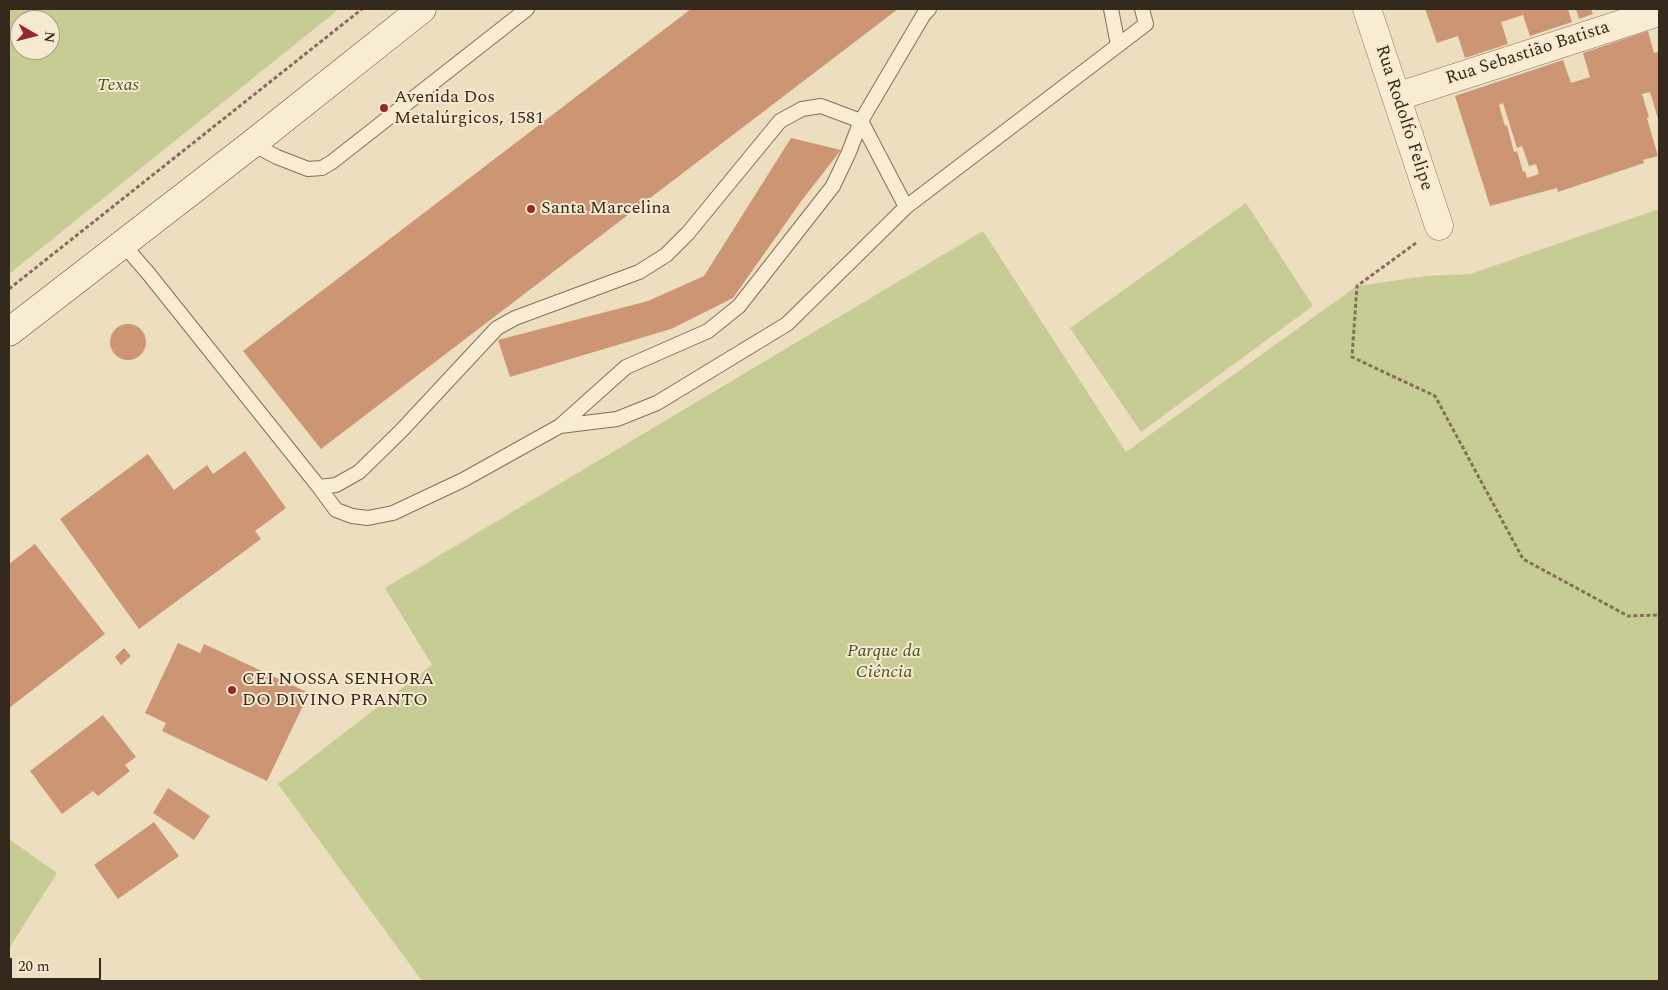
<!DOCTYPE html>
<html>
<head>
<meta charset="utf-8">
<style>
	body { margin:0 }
	#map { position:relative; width:1668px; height:990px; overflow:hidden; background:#eddebf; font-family:Spectral,serif }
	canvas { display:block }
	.frame { position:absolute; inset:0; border:10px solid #35281c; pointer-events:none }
	.north { position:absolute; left:10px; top:10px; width:50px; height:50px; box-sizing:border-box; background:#f5e9cf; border:1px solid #a89c87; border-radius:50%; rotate:98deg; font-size:14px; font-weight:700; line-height:20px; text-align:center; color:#35281c }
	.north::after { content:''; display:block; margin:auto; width:18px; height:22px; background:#95282d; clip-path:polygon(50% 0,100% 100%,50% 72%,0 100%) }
	.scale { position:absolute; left:10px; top:958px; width:91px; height:22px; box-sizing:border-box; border:2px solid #35281c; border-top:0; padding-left:6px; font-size:15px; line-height:18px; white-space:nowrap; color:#35281c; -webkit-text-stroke:4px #f5e9cf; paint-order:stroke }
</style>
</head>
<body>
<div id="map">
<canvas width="1668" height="990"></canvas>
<div class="frame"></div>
<div class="north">N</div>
<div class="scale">20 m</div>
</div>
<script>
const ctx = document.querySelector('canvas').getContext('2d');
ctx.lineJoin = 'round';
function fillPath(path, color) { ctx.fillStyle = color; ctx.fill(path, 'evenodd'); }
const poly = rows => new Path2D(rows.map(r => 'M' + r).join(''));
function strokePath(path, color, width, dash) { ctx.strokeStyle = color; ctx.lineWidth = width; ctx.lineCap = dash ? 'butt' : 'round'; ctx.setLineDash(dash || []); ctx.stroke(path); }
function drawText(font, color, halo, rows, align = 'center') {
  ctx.font = font + ' Spectral,serif'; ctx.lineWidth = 4; ctx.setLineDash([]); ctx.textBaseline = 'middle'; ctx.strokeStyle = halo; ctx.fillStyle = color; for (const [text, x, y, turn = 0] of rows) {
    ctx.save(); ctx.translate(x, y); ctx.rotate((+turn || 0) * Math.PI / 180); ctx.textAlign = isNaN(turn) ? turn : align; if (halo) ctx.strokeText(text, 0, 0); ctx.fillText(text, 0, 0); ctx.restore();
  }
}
fillPath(poly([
	[9,9,339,9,9,274],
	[20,20,50,20,50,50,20,50],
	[1246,203,1313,306,1141,432,1070,328],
	[1659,209,1659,981,422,981,278,784,432,665,385,588,983,231,1126,452,1357,286,1427,276,1470,274],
	[9,839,57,873,10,947,9,947]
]), '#c7cb94');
fillPath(poly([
	[691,9,898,9,321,449,243,351],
	[1425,9,1568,9,1572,22,1530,36,1523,15,1501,22,1508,44,1465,58,1458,36,1437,43],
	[1576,9,1591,9,1593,14,1579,19],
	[1648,31,1654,53,1659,51,1659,122,1650,92,1642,94,1649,117,1647,118,1658,156,1643,160,1644,163,1558,192,1557,188,1490,206,1455,96,1563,60,1571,83,1590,77,1583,53],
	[1503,103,1517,148,1522,146,1529,166,1536,164,1539,174,1527,178,1525,171,1523,172,1517,151,1514,152,1507,125,1505,126,1499,105],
	[791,138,841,150,802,200,733,298,671,329,510,377,498,340,648,301,704,276],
	'110 342a18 18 0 1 1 36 0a18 18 0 1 1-36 0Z',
	[245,451,286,508,255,531,261,539,139,629,60,519,148,454,174,490,207,465,213,474],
	[35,544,105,634,9,708,9,564],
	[178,643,200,653,204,644,309,693,267,781,162,731,166,723,145,713],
	[124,648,131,656,121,665,115,657],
	[103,715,136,757,125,765,130,771,98,796,93,791,62,814,30,771],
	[168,788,210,816,194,840,153,813],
	[154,822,179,856,118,899,94,865]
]), '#cc9675');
const lane = poly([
	[1111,9,1118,45],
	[252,144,277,157,308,169,322,168,332,162,527,9],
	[122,243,148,273,319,487,336,485,359,472,401,431,497,328,515,318,639,272,666,255,688,233,780,121,802,109,821,106,861,121,906,207],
	[560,426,617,419,657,403,787,324,906,207,1146,24,1142,9],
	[319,487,336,510,352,516,368,518,393,513,463,480,560,426,626,367,708,331,739,306,833,186,849,152,861,121,924,14,929,9]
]);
const street = poly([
	[1367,9,1439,226],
	[1396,97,1659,12]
]);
const secondary = poly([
	[9,332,252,144,422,9]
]);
strokePath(lane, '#866f58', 16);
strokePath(street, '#866f58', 29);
strokePath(secondary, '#68503b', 29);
strokePath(poly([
	[1416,243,1357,286,1352,357,1435,396,1523,559,1628,616,1659,615],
	[9,289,362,9]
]), '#866f58', 3, [4, 2.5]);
strokePath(lane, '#f8ecd2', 14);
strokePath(street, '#f8ecd2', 28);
strokePath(secondary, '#f8ecd2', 28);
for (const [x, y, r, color] of [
	[384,108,5,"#95282d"],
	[531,209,5,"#95282d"],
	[232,690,5,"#95282d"]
]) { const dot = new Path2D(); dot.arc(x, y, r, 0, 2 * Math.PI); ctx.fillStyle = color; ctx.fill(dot); strokePath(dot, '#f5e9cf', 2); }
drawText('18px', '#35281c', '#f5e9cf', [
	["Rua Sebastião Batista",1528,54,-18],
	["Rua Rodolfo Felipe",1403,118,72]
]);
drawText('italic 18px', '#485223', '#f5e9cf', [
	["Texas",118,86],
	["Parque da",884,652],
	["Ciência",884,673]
]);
drawText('18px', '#35281c', '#f5e9cf', [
	["Avenida Dos",394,98],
	["Metalúrgicos, 1581",394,119],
	["Santa Marcelina",541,209],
	["CEI NOSSA SENHORA",242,680],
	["DO DIVINO PRANTO",242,701]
], 'left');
</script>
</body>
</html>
